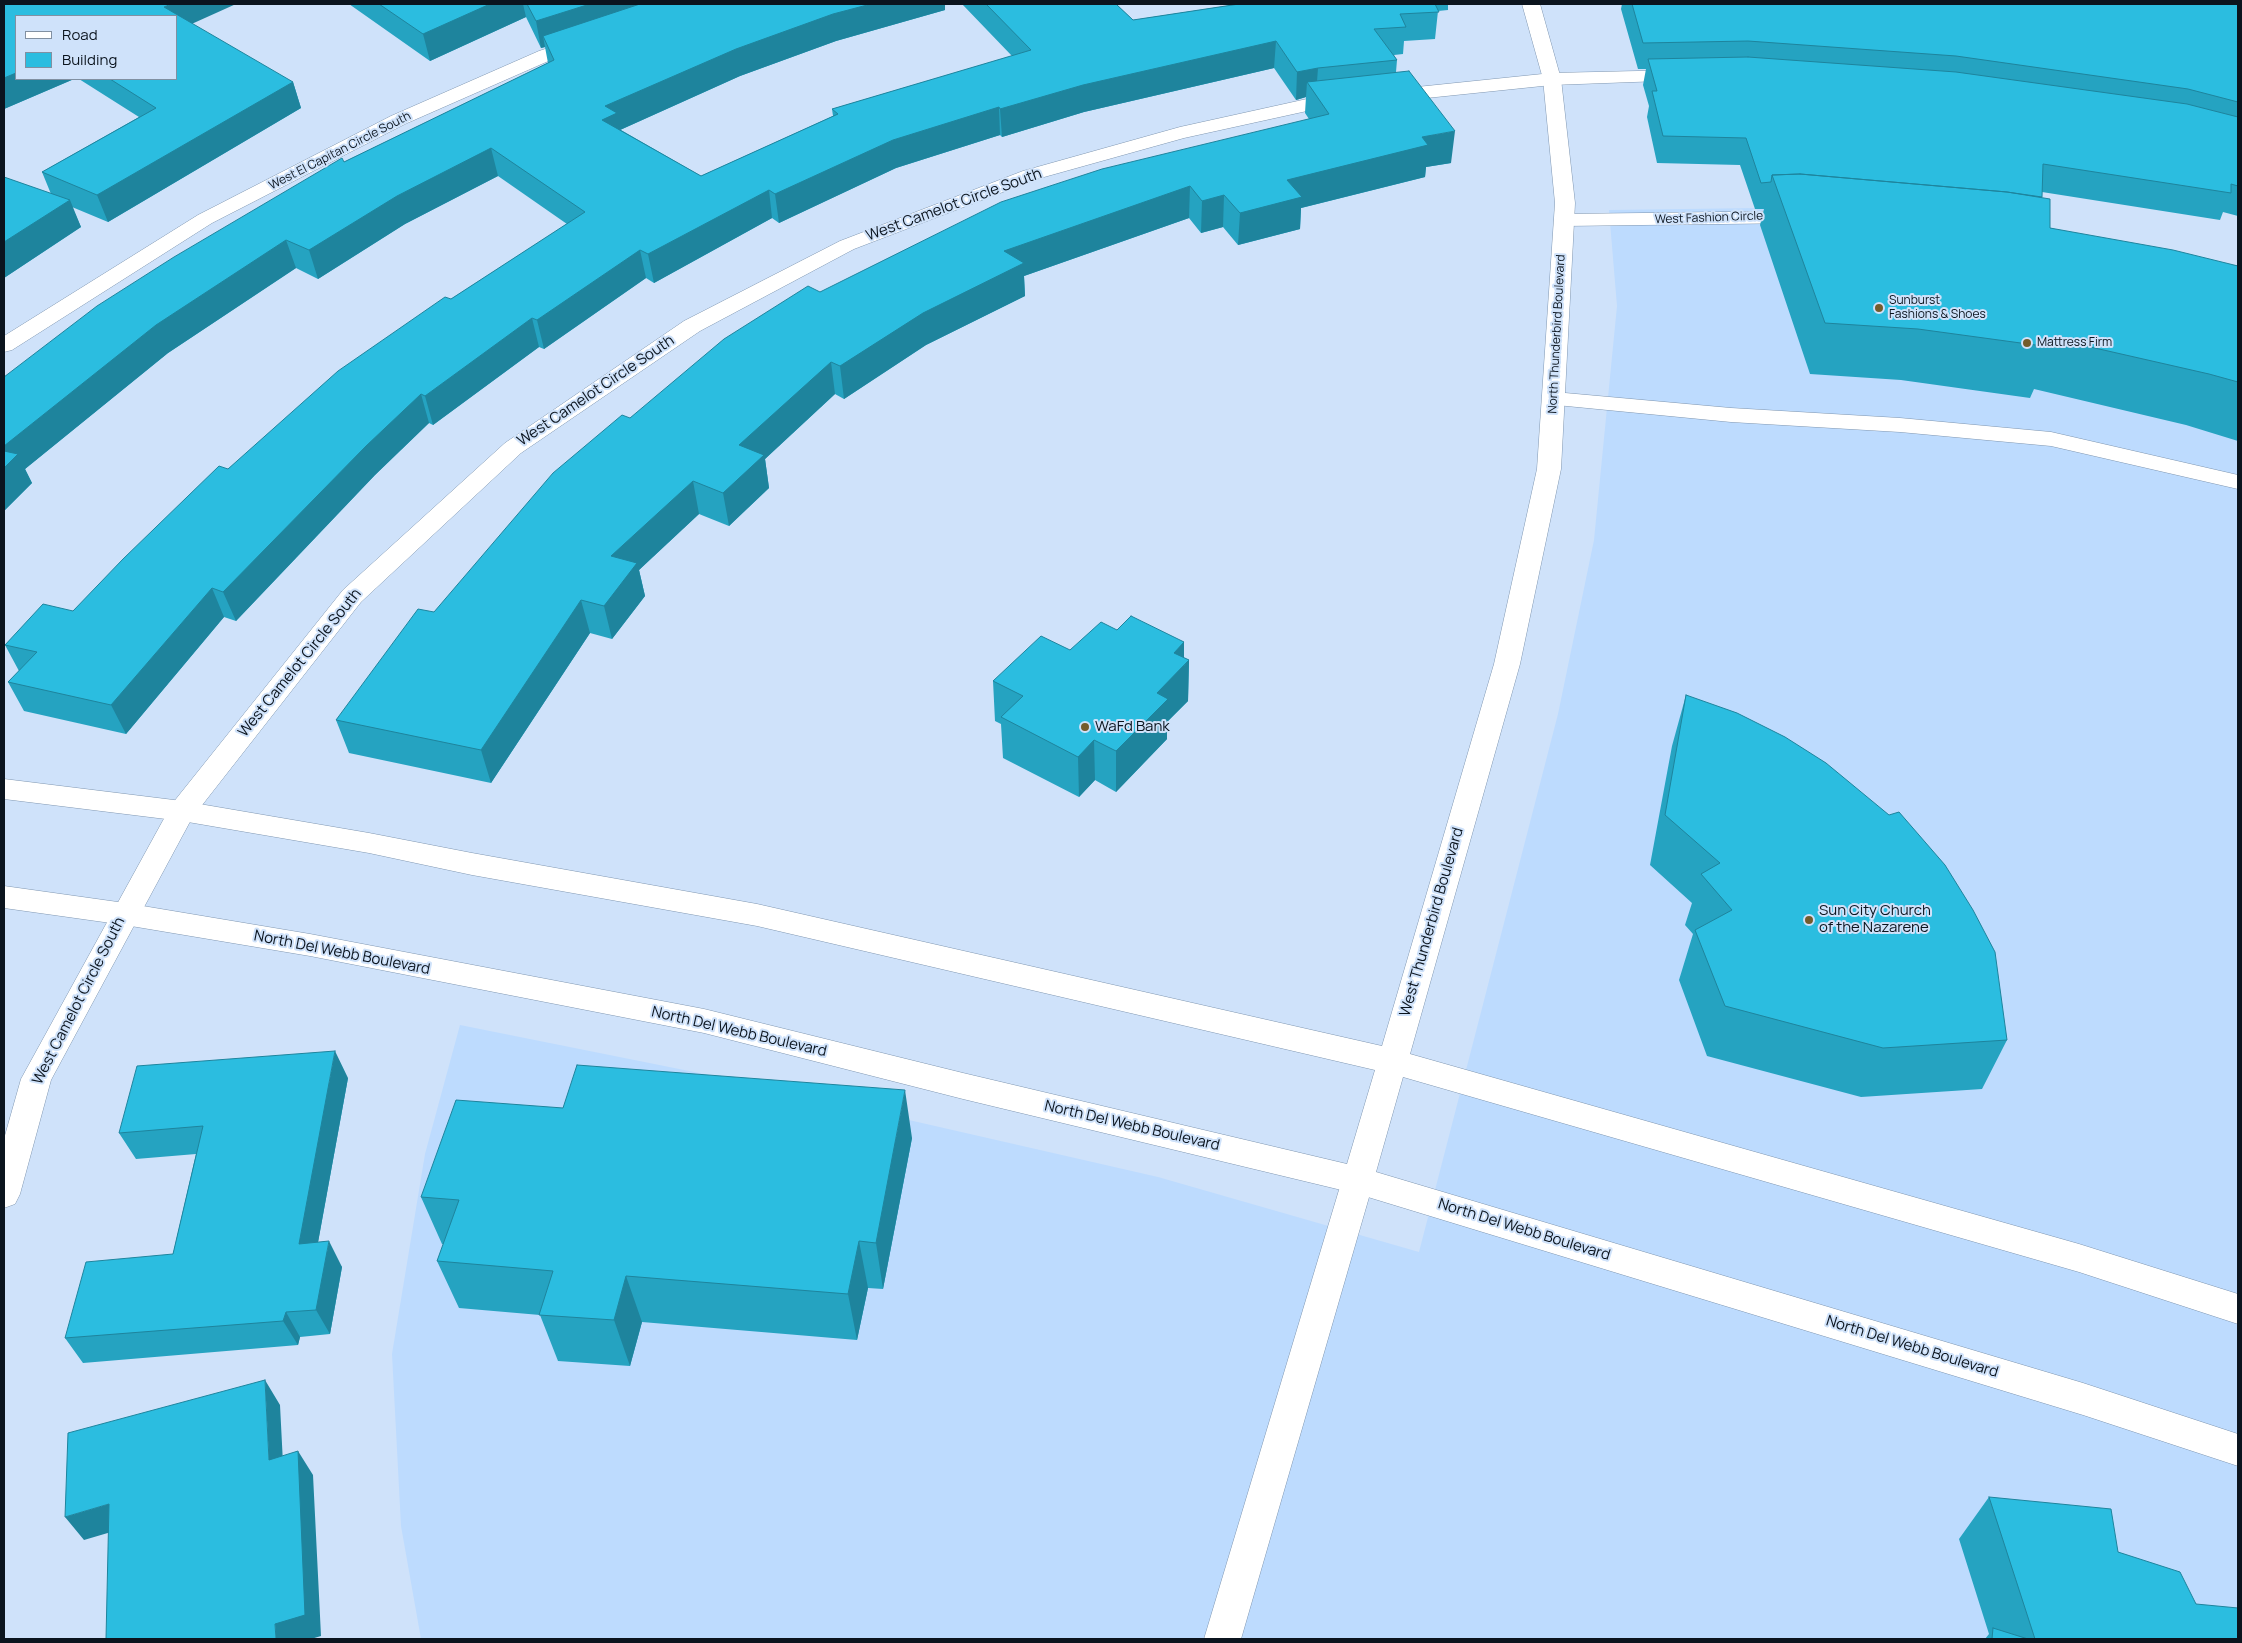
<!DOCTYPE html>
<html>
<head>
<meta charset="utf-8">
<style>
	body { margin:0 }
	#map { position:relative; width:2242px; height:1643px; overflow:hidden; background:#cfe2fa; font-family:Manrope,sans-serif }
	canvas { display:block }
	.frame { position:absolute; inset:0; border:5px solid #0b141e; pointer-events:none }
	.legend { position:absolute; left:15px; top:15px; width:162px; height:65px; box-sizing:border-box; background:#cfe2fa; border:1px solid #8190a2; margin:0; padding:6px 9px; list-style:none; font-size:15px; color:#0b141e }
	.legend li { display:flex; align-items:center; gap:10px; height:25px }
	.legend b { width:25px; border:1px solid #8190a2 }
</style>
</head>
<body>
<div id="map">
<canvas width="2242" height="1643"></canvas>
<div class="frame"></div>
<ul class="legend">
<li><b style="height:6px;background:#fff"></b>Road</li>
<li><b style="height:14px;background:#2bbde0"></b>Building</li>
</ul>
</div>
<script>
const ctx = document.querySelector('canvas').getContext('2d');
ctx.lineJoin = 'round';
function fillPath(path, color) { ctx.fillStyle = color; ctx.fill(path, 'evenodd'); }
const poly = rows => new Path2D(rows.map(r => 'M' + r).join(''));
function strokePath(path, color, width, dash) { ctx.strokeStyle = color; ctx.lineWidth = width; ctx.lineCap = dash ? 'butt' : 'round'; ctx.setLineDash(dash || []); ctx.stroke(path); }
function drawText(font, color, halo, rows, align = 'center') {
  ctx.font = font + ' Manrope,sans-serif'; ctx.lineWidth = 4; ctx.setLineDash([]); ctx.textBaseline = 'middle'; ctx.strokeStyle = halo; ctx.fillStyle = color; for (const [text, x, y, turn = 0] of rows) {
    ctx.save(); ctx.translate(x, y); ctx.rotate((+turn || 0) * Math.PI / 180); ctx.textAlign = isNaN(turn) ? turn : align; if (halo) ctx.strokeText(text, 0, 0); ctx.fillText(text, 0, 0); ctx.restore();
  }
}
fillPath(poly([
	[1760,208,2238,274,2238,1639,421,1639,401,1526,392,1354,425,1154,460,1025,734,1080,1158,1177,1419,1252,1558,714,1594,540,1617,306,1609,210]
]), '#bddbfe');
const service = poly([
	[1554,392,1731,408,1900,418,2051,432,2238,475,2238,489,2051,446,1900,432,1731,422,1546,404,1543,399,1546,394,1554,392],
	[1358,1166,1369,1170,1374,1180,1241,1639,1204,1639,1342,1180,1347,1170,1358,1166]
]);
const minor = poly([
	[582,37,589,39,591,43,589,47,553,59,405,124,212,223,12,350,4,352,4,336,198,215,391,116,539,51,582,37],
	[1681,70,1688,72,1690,76,1688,80,1552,85,1388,102,1381,100,1378,96,1381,92,1388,90,1552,73,1681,70],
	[1343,95,1350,97,1353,101,1350,105,1316,109,1184,138,1037,179,854,249,700,331,521,453,361,602,192,818,51,1080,20,1194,15,1204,4,1208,4,1139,21,1079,172,804,343,590,505,443,684,321,840,241,1023,171,1180,127,1316,97,1343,95],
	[1800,211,1807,213,1810,217,1807,221,1800,223,1564,226,1557,224,1554,220,1557,216,1564,214,1800,211]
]);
const tertiary = poly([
	[1522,4,1540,4,1561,79,1575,203,1561,469,1520,664,1410,1054,2079,1244,2238,1294,2238,1324,2079,1272,1403,1077,1376,1172,2083,1383,2238,1434,2238,1466,2083,1415,1358,1194,963,1099,704,1033,310,956,125,925,4,908,4,886,125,903,310,934,704,1009,963,1073,1347,1164,1375,1070,757,926,472,875,369,853,182,821,4,799,4,779,182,801,369,833,472,853,757,904,1382,1046,1494,664,1537,469,1555,203,1543,79,1522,4]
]);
strokePath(service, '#8097b1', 1);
strokePath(minor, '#8097b1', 1);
strokePath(tertiary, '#8097b1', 1);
fillPath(service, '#fff');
fillPath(minor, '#fff');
fillPath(tertiary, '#fff');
fillPath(poly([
	[4,4,293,82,301,108,108,222,72,207,81,227,4,278,4,177,51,194,42,172,139,117,79,79,176,79,16,16,16,79,74,79,4,109],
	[349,4,945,4,945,10,836,41,740,76,620,130,621,130,701,176,833,116,832,109,1012,56,962,4,1116,4,1133,20,1232,5,1231,4,1448,4,1448,10,1438,11,1435,39,1404,41,1403,54,1394,55,1397,60,1396,72,1451,163,1426,167,1425,177,1301,208,1300,229,1238,245,1223,227,1201,233,1189,218,1024,276,1025,296,926,345,844,399,835,394,765,459,769,488,729,526,699,514,639,570,645,596,612,639,590,633,491,783,349,753,336,720,434,612,630,418,820,292,1309,119,1305,113,1306,97,1296,100,1274,68,1084,112,1002,137,1000,135,896,168,779,223,772,218,654,283,646,278,544,349,539,347,433,425,429,423,375,475,236,621,224,617,126,734,24,711,8,682,19,671,5,645,73,611,228,469,451,299,567,224,498,176,405,224,318,279,296,268,168,353,25,469,32,483,4,511,4,377,344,162,548,63,545,47,541,48,526,17,430,61],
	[1622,4,2238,4,2238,216,2223,212,2220,220,2042,192,2042,197,2050,228,2238,266,2238,441,2186,425,2034,389,2030,398,1901,380,1810,374,1760,225,1764,209,1755,209,1740,165,1657,163,1647,117,1649,106,1643,85,1646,69,1638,69,1621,9],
	[1117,630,1184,642,1184,658,1189,660,1188,701,1167,722,1167,739,1116,792,1095,780,1079,797,1003,758,1001,724,995,721,993,681,1070,650],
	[1686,695,2007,1040,1982,1089,1861,1097,1707,1056,1679,980,1693,934,1685,925,1692,903,1650,865,1672,746],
	[348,1078,318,1242,342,1267,330,1334,300,1337,298,1345,83,1363,65,1338,173,1254,196,1154,136,1159,119,1133],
	[912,1138,883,1289,868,1288,857,1340,642,1322,630,1366,558,1361,540,1315,459,1308,437,1261,444,1244,442,1244,421,1197],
	[1989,1497,2118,1552,2196,1604,2238,1639,1985,1639,1989,1634,1959,1539]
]), '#25a3c1');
fillPath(poly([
	[171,4,236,4,176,31,164,7],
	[490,4,523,4,526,17,430,61,423,34],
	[590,4,678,4,543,36,545,47,541,48,536,21],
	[871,4,945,4,945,10,836,41,740,76,620,130,623,141,602,120,605,106,736,49,833,14],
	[1276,41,1274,68,1084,112,1002,137,1000,109,1083,85],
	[1318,68,1316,95,1307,82,1306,97,1296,100,1297,72],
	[16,73,16,79,74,79,4,109,4,78],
	[293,82,301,108,108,222,97,195],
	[999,107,1000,135,896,168,779,223,775,194,893,140],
	[1455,131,1451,163,1426,167,1425,177,1301,208,1300,229,1238,245,1240,213,1287,180,1422,137],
	[491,148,498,176,405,224,318,279,309,250,397,196],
	[1190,186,1189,218,1024,276,1025,296,926,345,844,399,840,366,1004,251],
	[769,190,772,218,654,283,648,254],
	[1224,195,1223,227,1201,233,1202,201],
	[70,200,81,227,4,278,4,242],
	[286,240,296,268,168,353,25,469,32,483,4,511,4,446,156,325],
	[640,250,646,278,544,349,537,320],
	[532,318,539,347,433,425,425,396],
	[831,362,835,394,765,459,769,488,729,526,723,493,739,445],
	[421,394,429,423,375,475,236,621,223,592,366,446],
	[693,481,699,514,639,570,645,596,612,639,604,606,611,556],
	[212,588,224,617,126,734,111,705],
	[581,600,590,633,491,783,481,750],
	[1184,642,1184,666,1189,660,1188,701,1167,722,1167,739,1116,792,1116,751,1157,693,1174,653],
	[1094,740,1095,780,1079,797,1078,757],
	[335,1051,348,1078,313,1270,299,1244],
	[905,1090,912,1138,883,1289,876,1243],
	[329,1241,342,1267,330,1334,316,1310],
	[859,1241,868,1288,857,1340,848,1294],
	[626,1276,642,1322,630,1366,614,1320],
	[286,1312,300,1337,298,1345,283,1321],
	[265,1380,280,1405,284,1483,269,1460],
	[298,1451,313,1475,321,1636,311,1639,276,1639,275,1624],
	[109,1504,128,1527,84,1540,65,1517]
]), '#1e849d');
const building = poly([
	[4,4,171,4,164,7,293,82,97,195,42,172,156,108,110,79,176,79,176,16,16,16,16,73,4,78,4,4],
	[379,4,490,4,423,34,379,4],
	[527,4,590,4,536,21,527,4],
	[640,4,871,4,833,14,736,49,605,106,617,113,602,120,701,176,838,114,832,109,1031,50,986,4,1116,4,1133,20,1239,4,1435,4,1439,12,1400,14,1406,27,1374,29,1397,60,1318,68,1297,72,1276,41,1083,85,1000,109,999,107,893,140,775,194,769,190,648,254,640,250,537,320,532,318,425,396,421,394,366,446,223,592,212,588,111,705,8,682,37,652,5,645,43,604,73,611,123,559,219,466,228,469,338,371,445,297,451,299,585,212,491,148,397,196,309,250,286,240,156,325,4,446,4,377,97,306,174,257,342,158,344,162,554,60,543,36,640,4],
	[1632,4,2238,4,2238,102,2188,89,1956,56,1748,41,1643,43,1632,4],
	[1748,57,1956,72,2187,104,2238,117,2238,186,2231,184,2231,193,2043,164,2042,197,2007,192,1800,174,1772,175,1771,182,1761,183,1746,138,1663,136,1652,91,1657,91,1648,59,1748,57],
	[1409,71,1455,131,1422,137,1428,145,1287,180,1302,197,1240,213,1224,195,1202,201,1190,186,1004,251,1024,263,923,313,840,366,831,362,739,445,764,455,723,493,693,481,611,556,637,563,604,606,581,600,481,750,336,720,418,609,434,612,553,473,622,415,630,418,724,339,808,286,820,292,1001,202,1102,169,1329,114,1307,82,1409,71],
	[1800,174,2007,192,2050,199,2050,228,2173,250,2238,266,2238,382,2209,374,2051,338,2050,347,1918,329,1825,323,1772,175,1800,174],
	[4,177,70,200,4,242,4,177],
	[4,451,18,454,4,468,4,451],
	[1131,616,1184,642,1174,653,1189,660,1157,693,1168,699,1116,751,1094,740,1078,757,1001,717,1023,696,993,681,1041,636,1070,650,1101,622,1117,630,1131,616],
	[1686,695,1737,713,1785,737,1826,763,1889,815,1899,812,1945,865,1973,910,1995,952,2007,1040,1883,1048,1725,1006,1695,930,1732,910,1701,874,1720,863,1665,815,1686,695],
	[335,1051,299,1244,329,1241,316,1310,286,1312,283,1321,65,1338,86,1262,173,1254,203,1126,119,1133,137,1066,335,1051],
	[577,1065,905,1090,876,1243,859,1241,848,1294,626,1276,614,1320,539,1315,553,1271,437,1261,459,1200,421,1197,456,1100,563,1108,577,1065],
	[265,1380,269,1460,298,1451,305,1615,275,1624,276,1639,106,1639,109,1504,65,1517,68,1433,265,1380],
	[1989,1497,2111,1509,2118,1552,2180,1572,2196,1604,2238,1608,2238,1639,2035,1639,1989,1497],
	[1993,1628,2028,1639,1992,1639,1993,1628]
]);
fillPath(building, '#2bbde0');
strokePath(building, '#1e849d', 1);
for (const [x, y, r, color] of [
	[1879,308,5,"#745c2c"],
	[2027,343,5,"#745c2c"],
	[1085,727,5,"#745c2c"],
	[1809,920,5,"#745c2c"]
]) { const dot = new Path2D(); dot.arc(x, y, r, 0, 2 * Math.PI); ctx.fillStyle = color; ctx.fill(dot); strokePath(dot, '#cfe2fa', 2); }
drawText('12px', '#0b141e', '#cfe2fa', [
	["West El Capitan Circle South",340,151,-27],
	["West Fashion Circle",1709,218,-2],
	["North Thunderbird Boulevard",1557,334,-87]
]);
drawText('12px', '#0b141e', '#cfe2fa', [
	["Sunburst",1889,301],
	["Fashions & Shoes",1889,315],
	["Mattress Firm",2037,343]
], 'left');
drawText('15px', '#0b141e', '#cfe2fa', [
	["West Camelot Circle South",954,205,-20],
	["West Camelot Circle South",596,391,-34],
	["West Camelot Circle South",300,663,-51],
	["West Thunderbird Boulevard",1432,922,-74],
	["North Del Webb Boulevard",342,953,11],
	["West Camelot Circle South",79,1001,-63],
	["North Del Webb Boulevard",739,1032,13],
	["North Del Webb Boulevard",1132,1126,13],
	["North Del Webb Boulevard",1524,1230,17],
	["North Del Webb Boulevard",1912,1347,17]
]);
drawText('15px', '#0b141e', '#cfe2fa', [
	["WaFd Bank",1095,727],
	["Sun City Church",1819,911],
	["of the Nazarene",1819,928]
], 'left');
</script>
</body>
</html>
